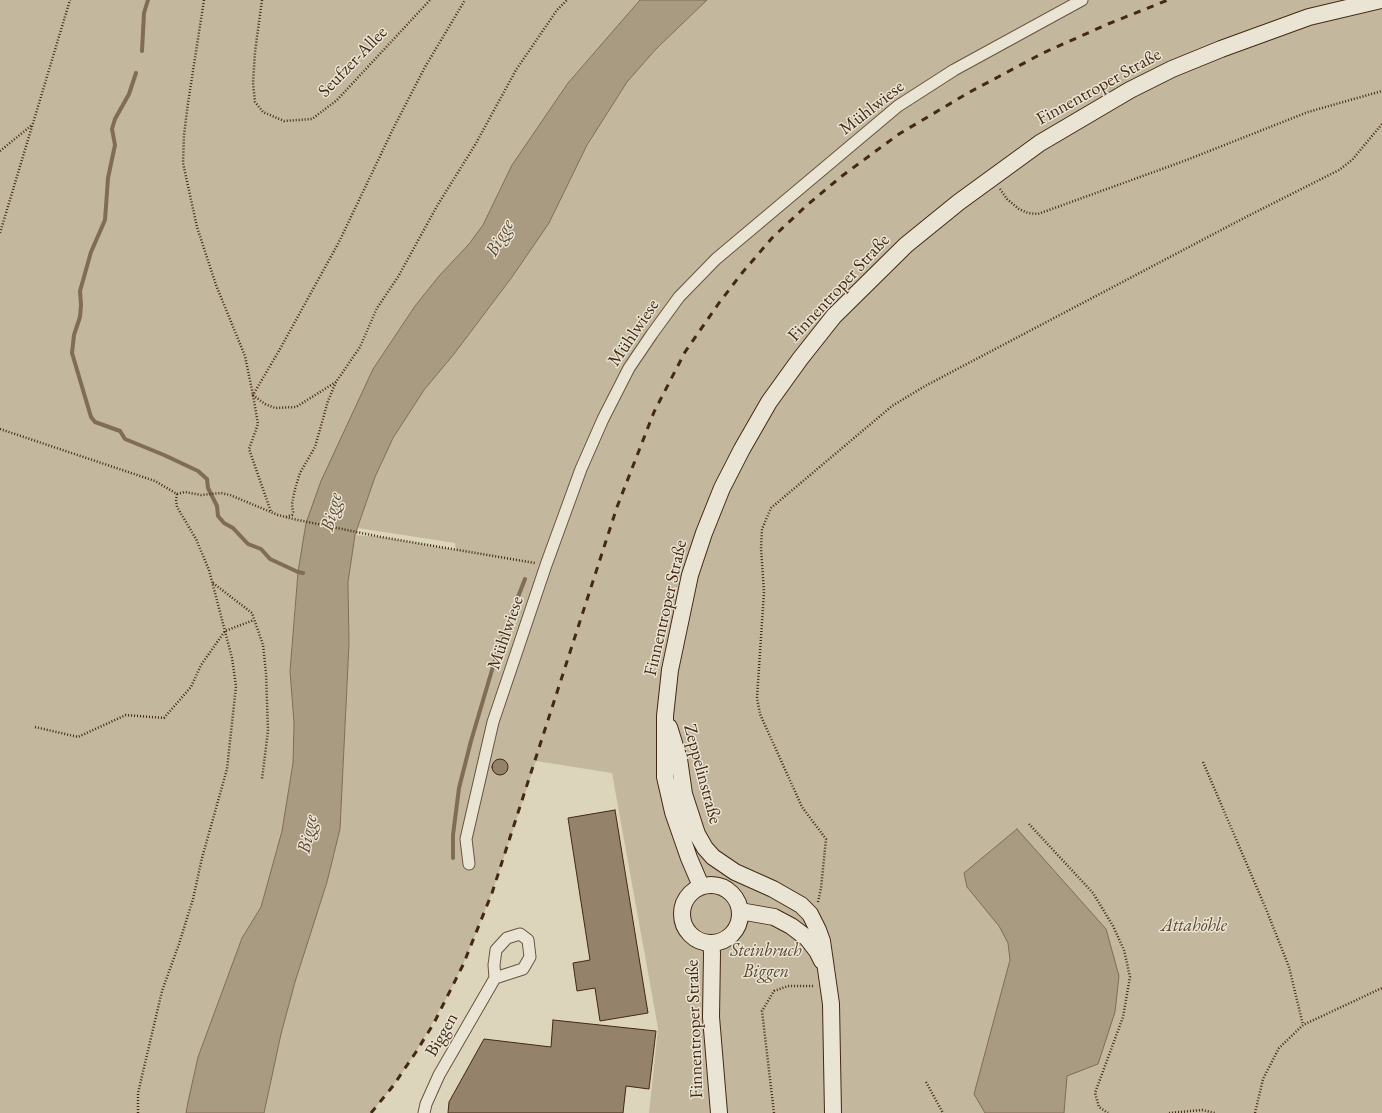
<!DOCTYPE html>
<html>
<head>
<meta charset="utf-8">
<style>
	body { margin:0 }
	canvas { display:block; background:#ddd5bb }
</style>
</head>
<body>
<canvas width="1382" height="1113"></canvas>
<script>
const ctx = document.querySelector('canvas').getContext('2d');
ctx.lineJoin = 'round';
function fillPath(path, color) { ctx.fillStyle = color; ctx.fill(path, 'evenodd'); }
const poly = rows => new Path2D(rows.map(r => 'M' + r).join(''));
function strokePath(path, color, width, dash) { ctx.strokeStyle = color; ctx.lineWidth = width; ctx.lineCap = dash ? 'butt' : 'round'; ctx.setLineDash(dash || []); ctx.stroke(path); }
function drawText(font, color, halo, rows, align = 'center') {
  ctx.font = font + ' "EB Garamond",serif'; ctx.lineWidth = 3; ctx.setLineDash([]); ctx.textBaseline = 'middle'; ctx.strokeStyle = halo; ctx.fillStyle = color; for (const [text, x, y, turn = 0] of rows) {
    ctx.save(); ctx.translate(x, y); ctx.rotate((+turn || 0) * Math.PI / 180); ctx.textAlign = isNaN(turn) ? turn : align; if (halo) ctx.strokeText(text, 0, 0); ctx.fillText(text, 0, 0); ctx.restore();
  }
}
fillPath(poly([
	[0,0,640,0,568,83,512,165,483,225,469,244,439,276,415,306,373,369,306,523,298,572,295,605,290,671,294,723,293,763,282,831,261,907,242,938,198,1057,188,1102,186,1113,0,1113],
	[707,0,1382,0,1382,1113,649,1113,658,1028,612,773,536,761,492,893,463,965,446,999,416,1052,393,1086,371,1113,264,1113,281,1034,295,982,327,882,340,829,349,644,348,582,355,535,381,537,456,550,455,543,358,528,375,477,393,438,424,390,454,354,512,277,549,223,587,145,627,82,656,49]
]), '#c3b89e');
const water = poly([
	[640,0,707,0,656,49,627,82,587,145,549,223,512,277,454,354,424,390,393,438,375,477,355,535,348,582,349,644,340,829,327,882,295,982,281,1034,264,1113,186,1113,188,1102,198,1057,242,938,261,907,282,831,293,763,294,723,290,671,298,572,306,523,321,481,373,369,415,306,439,276,469,244,483,225,512,165,568,83,640,0],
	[1017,829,1106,929,1119,976,1115,1012,1098,1064,1067,1076,1064,1113,985,1113,974,1094,1010,960,1008,943,999,926,967,887,964,873,1017,829]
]);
fillPath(water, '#a99a82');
strokePath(water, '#816c56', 1);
strokePath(poly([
	[142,51,144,13,148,0],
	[136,73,129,94,115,119,112,129,115,145,108,178,105,220,91,252,80,291,81,305,80,317,74,335,72,353,91,417,95,422,120,431,125,439,164,455,198,471,207,479,208,488,217,506,218,516,224,523,233,528,248,544,261,549,270,559,298,572,303,573],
	[453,858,453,835,459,788,471,741,500,643,525,579]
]), '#816c56', 4);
const building = poly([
	'492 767a8 8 0 1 1 16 0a8 8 0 1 1-16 0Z',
	[615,810,648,1013,600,1021,595,988,577,991,573,963,590,960,568,818,615,810],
	[553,1020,656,1031,649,1089,626,1086,623,1113,448,1113,449,1102,484,1039,551,1047,553,1020]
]);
fillPath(building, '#94826a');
strokePath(building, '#442813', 1);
const street = poly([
	[469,864,466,839,493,722,546,565,581,469,603,419,629,368,652,334,679,297,716,259,898,106,954,70,1082,0],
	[424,1113,426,1104,439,1075,495,978,494,965,496,950,507,938,520,934,528,940,530,957,523,969,495,978]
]);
const secondary = poly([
	[669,727,679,759,684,794,697,834,705,848,713,857,735,872,773,889,801,905,810,914,818,930,822,941,831,1004,833,1113],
	'682 914a29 29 0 1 1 58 0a29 29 0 1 1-58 0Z',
	[701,886,689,858,673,812,665,777,665,716,670,670,690,575,704,533,722,488,742,449,769,402,800,359,834,316,906,245,959,202,1040,143,1130,90,1172,69,1221,49,1309,17,1381,0],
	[740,911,774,917,791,926,807,938,817,951,822,961],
	[711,943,712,953,711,1017,719,1113]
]);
strokePath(street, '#6a533d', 13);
strokePath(secondary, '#442813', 18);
strokePath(poly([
	[204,0,188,103,184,135,183,163,197,227,216,285,245,356,253,395,258,424,249,449,271,512],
	[262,0,255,52,253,83,255,102,263,112,284,121,312,119,337,100,430,0],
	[0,151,32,125],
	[1000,189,1007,199,1019,209,1028,213,1038,214,1184,161,1308,112,1382,91],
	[0,233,70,0],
	[336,382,296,407,275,408,265,404,253,395,280,349,339,242,393,129,425,67,465,0],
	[0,429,155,481,177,494],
	[177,494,185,492,201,495,221,493,230,495,278,515,293,519,381,537,535,563],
	[286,517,292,515,293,512,292,504,295,489,300,473,315,447,328,401,336,382,360,347,377,308,398,277,437,206,475,145,516,70,557,10,567,0],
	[213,583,252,613,263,645,266,673,268,731,262,779],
	[35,727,78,737,126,715,164,718,191,687,201,665,225,631,254,620],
	[1203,762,1266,909,1289,967,1303,1025],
	[1029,824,1093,893,1113,926,1124,950,1130,977,1123,1017,1095,1093,1099,1107,1108,1113],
	[818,902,821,888,826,839,802,807,760,714,757,698,764,592,761,548,762,529,771,508,892,406,925,386,1244,218,1339,170,1352,160,1382,124],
	[926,1082,943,1113],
	[138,1113,138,1093,162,991,179,944,193,899,202,858,227,769,236,686,232,658,209,570,196,539,177,507,176,500,177,494],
	[774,1113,762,1011,774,991,788,986,814,986],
	[1169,1113,1202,1110,1215,1113],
	[1255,1113,1263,1079,1279,1048,1303,1025,1382,988]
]), '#442813', 2.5, [1, 2]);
strokePath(street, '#e9e4d3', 11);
strokePath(secondary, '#e9e4d3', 16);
strokePath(poly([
	[371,1113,393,1086,416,1052,434,1023,463,965,492,893,617,507,654,412,685,352,719,303,742,273,772,238,806,206,842,176,899,134,968,93,1043,53,1108,24,1168,0]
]), '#442813', 3, [7, 7]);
drawText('18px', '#442813', '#e9e4d3', [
	["Seufzer-Allee",353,62,-46],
	["Finnentroper Straße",1099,87,-29],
	["Mühlwiese",872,108,-38],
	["Finnentroper Straße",839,288,-47],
	["Mühlwiese",634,333,-56],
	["Finnentroper Straße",666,608,-77],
	["Mühlwiese",506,633,-71],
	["Zeppelinstraße",702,774,75],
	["Finnentroper Straße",695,1029,-92],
	["Biggen",442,1035,-60]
]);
drawText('italic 18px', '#5d452f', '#e9e4d3', [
	["Attahöhle",1194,926],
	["Steinbruch",766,951],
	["Biggen",766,972]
]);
drawText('italic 19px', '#5d442f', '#e9e4d3', [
	["Bigge",500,238,-61],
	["Bigge",332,512,-76],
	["Bigge",308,834,-79]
]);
</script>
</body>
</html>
